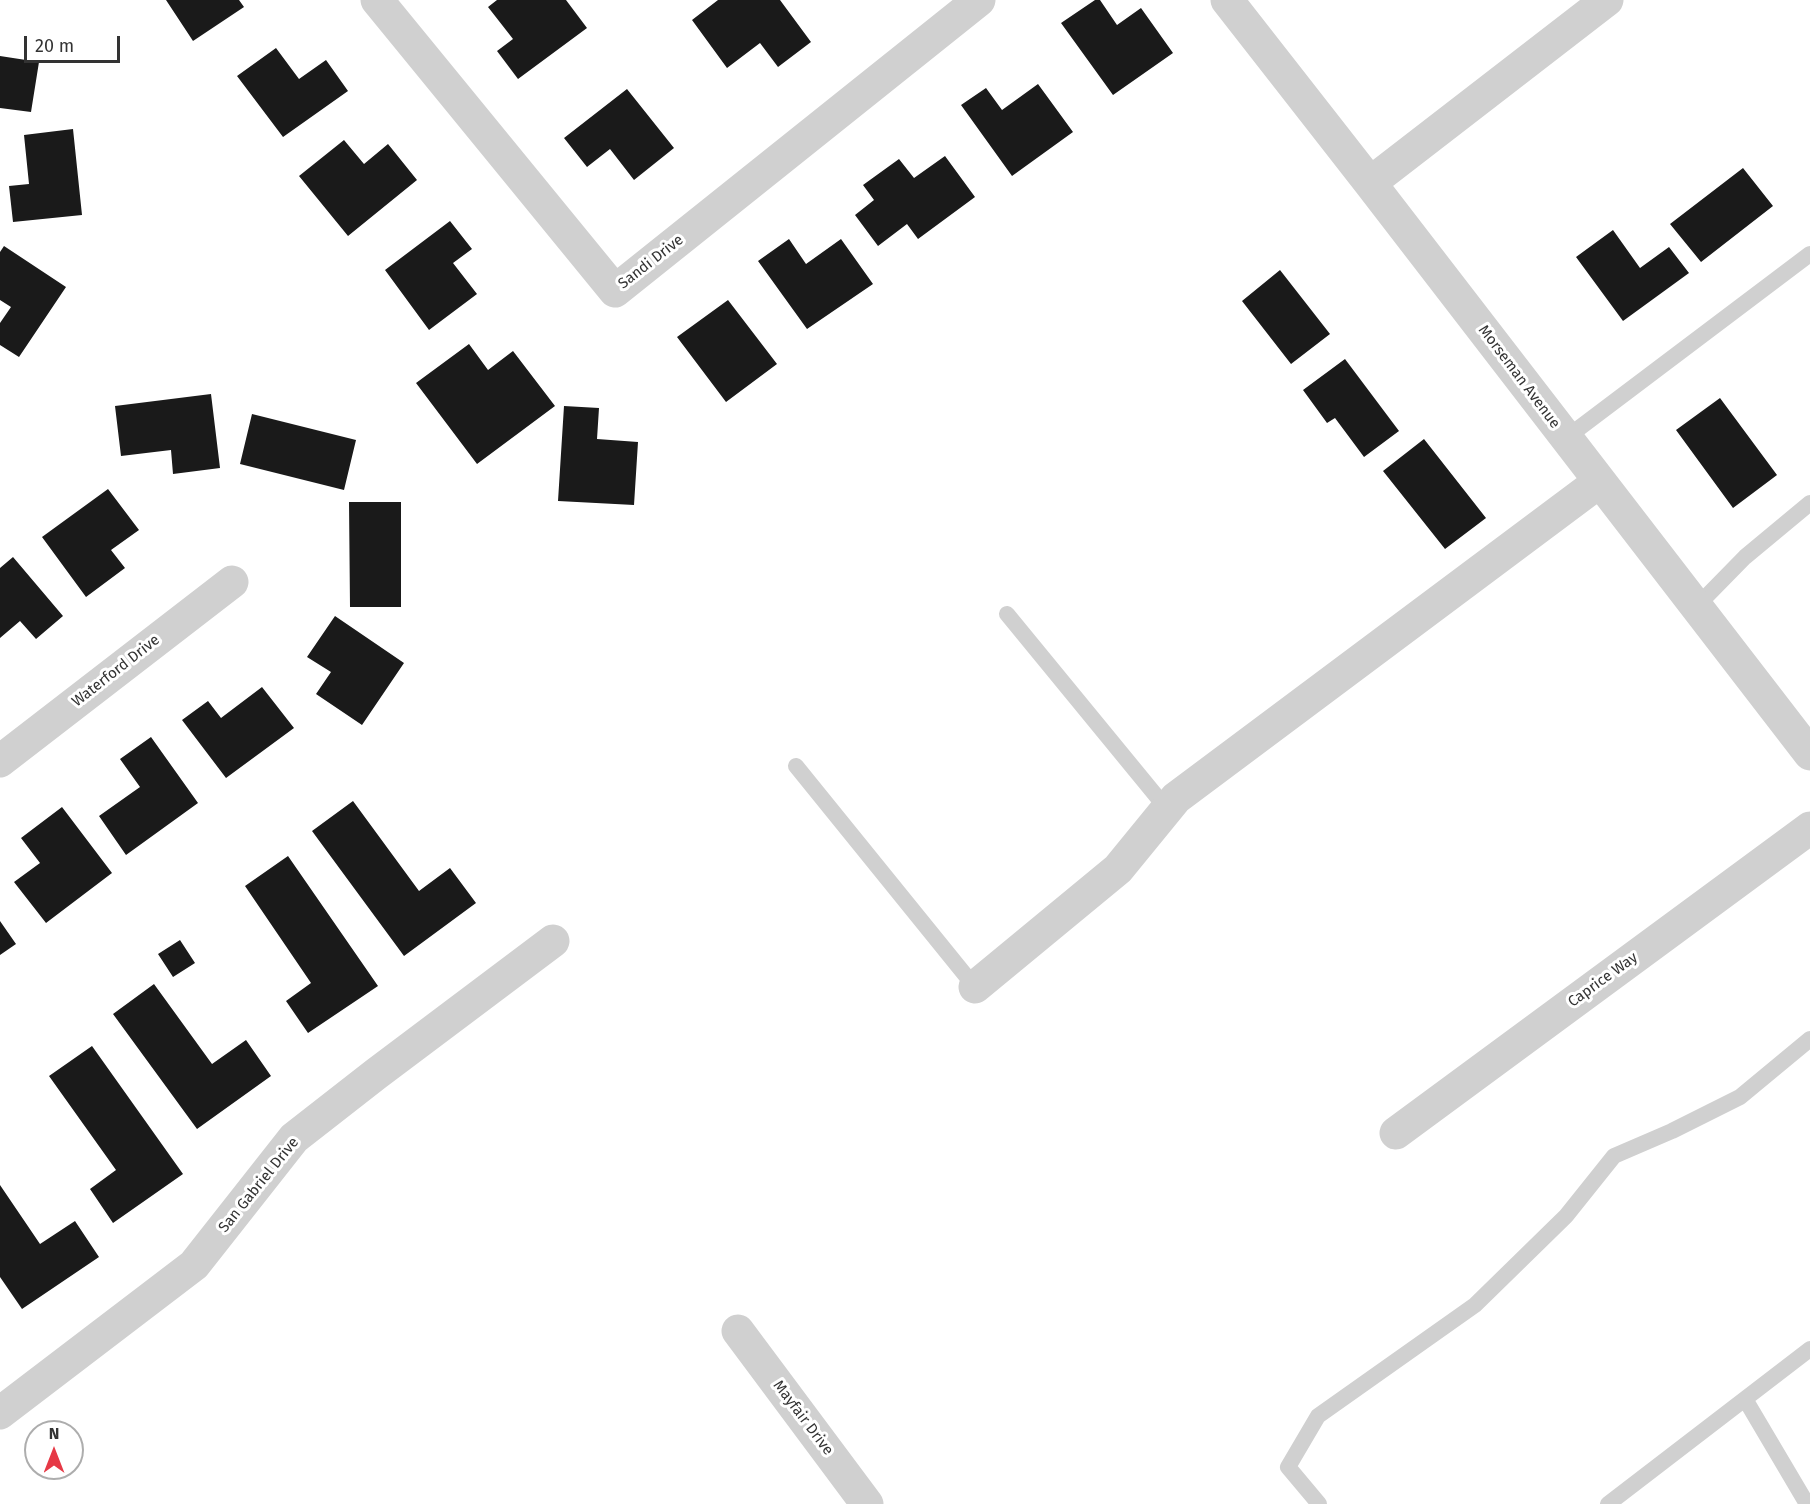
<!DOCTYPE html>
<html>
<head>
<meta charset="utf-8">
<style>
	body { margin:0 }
	#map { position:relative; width:1810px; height:1504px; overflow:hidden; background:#fff; font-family:"Fira Sans",sans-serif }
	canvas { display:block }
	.north { position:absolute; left:24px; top:1420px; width:60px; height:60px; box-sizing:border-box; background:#fff; border:2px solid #adadad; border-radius:50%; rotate:0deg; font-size:16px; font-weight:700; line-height:24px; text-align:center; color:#333 }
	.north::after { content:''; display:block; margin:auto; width:21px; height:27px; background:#e63946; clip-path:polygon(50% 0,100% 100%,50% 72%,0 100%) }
	.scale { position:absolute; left:24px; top:36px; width:96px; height:27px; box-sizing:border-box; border:3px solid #333; border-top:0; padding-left:8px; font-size:18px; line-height:21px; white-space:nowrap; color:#333; -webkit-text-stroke:4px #fff; paint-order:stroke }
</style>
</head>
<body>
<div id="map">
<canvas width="1810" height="1504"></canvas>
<div class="north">N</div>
<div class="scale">20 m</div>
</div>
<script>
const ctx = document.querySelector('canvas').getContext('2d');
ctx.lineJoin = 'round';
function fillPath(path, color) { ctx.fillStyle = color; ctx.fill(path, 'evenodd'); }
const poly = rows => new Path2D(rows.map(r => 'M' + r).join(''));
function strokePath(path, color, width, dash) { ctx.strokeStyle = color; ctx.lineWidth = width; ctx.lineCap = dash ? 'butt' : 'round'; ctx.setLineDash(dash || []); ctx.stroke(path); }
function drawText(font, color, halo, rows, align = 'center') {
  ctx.font = font + ' "Fira Sans",sans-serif'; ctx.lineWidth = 6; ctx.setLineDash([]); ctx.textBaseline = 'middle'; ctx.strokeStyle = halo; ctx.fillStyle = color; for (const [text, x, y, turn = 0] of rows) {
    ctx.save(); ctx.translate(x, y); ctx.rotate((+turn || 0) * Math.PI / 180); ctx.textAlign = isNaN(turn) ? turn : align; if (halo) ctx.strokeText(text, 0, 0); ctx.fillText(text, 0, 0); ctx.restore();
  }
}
fillPath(poly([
	[166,0,239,0,244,7,193,41],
	[497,0,566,0,587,28,518,79,497,51,513,39,488,7],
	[718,0,780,0,811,42,778,67,760,43,727,68,692,20],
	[1095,0,1100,0,1117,25,1141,8,1173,53,1113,95,1061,23],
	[276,48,299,79,326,60,348,91,283,137,237,76],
	[0,56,39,62,31,112,0,108],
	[1038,84,1073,132,1012,176,961,105,986,88,1002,110],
	[627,89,674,148,634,180,610,149,587,167,564,138],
	[73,129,82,215,13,222,9,186,29,184,24,135],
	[344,140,364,164,388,144,417,180,348,236,299,176],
	[945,156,975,197,918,239,907,224,878,246,855,215,874,200,863,185,899,159,914,178],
	[1743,168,1773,206,1701,262,1670,224],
	[450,221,472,249,453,263,477,294,429,330,385,270],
	[1613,230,1640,268,1669,247,1689,273,1623,321,1576,257],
	[789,239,806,264,841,239,873,284,807,329,758,261],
	[4,246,66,287,19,357,0,345,0,323,11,307,0,300,0,252],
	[1280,270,1330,334,1291,364,1242,301],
	[728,300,777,364,726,402,677,337],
	[469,344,488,370,513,351,555,406,477,464,416,383],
	[1345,359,1399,431,1364,457,1335,418,1327,423,1303,390],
	[211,394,220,468,173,474,171,450,121,456,115,406],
	[1720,398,1777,475,1733,508,1676,430],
	[564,406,599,408,597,439,638,442,634,505,558,501],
	[252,414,356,440,344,490,240,464],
	[1424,439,1486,518,1445,549,1383,471],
	[108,489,139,530,111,550,125,568,86,597,42,537],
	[349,502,401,502,401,607,350,607],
	[13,557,63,616,36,639,20,621,0,638,0,568],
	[335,616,404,663,362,725,316,694,331,672,307,657],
	[262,687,294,728,226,778,182,720,208,701,221,718],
	[151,737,198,803,126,855,99,816,140,787,120,759],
	[353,801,419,891,450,868,476,903,404,956,312,831],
	[62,807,112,873,46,923,14,882,40,863,21,838],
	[288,856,378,986,308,1033,286,1001,311,983,245,886],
	[0,921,16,944,0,955],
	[180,940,195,963,173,977,158,954],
	[154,984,212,1064,246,1040,271,1076,197,1129,113,1014],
	[92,1046,183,1174,113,1223,90,1189,116,1170,49,1076],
	[0,1185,40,1244,75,1221,99,1257,22,1309,0,1277]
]), '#1a1a1a');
strokePath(poly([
	[1566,438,1810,254],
	[1696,607,1745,557,1810,503],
	[1007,614,1167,809],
	[796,766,975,987],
	[1745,1399,1807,1504],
	[1319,1504,1288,1467,1318,1416,1475,1305,1566,1216,1614,1156,1672,1131,1740,1097,1810,1039],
	[1608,1504,1810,1349]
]), '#d0d0d0', 16);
strokePath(poly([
	[377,0,615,291,979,0],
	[1227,0,1370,183,1810,754],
	[1370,183,1607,0],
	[0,761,232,582],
	[975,987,1118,869,1176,798,1599,482],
	[1396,1133,1810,828],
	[738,1331,867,1504],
	[0,1413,194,1265,294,1138,376,1074,553,941]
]), '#d0d0d0', 33);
drawText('15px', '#333', '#fff', [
	["Sandi Drive",651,262,-38],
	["Morseman Avenue",1519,377,53],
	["Waterford Drive",116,671,-38],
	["Caprice Way",1603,980,-36],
	["San Gabriel Drive",259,1185,-51],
	["Mayfair Drive",803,1418,53]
]);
</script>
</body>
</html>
